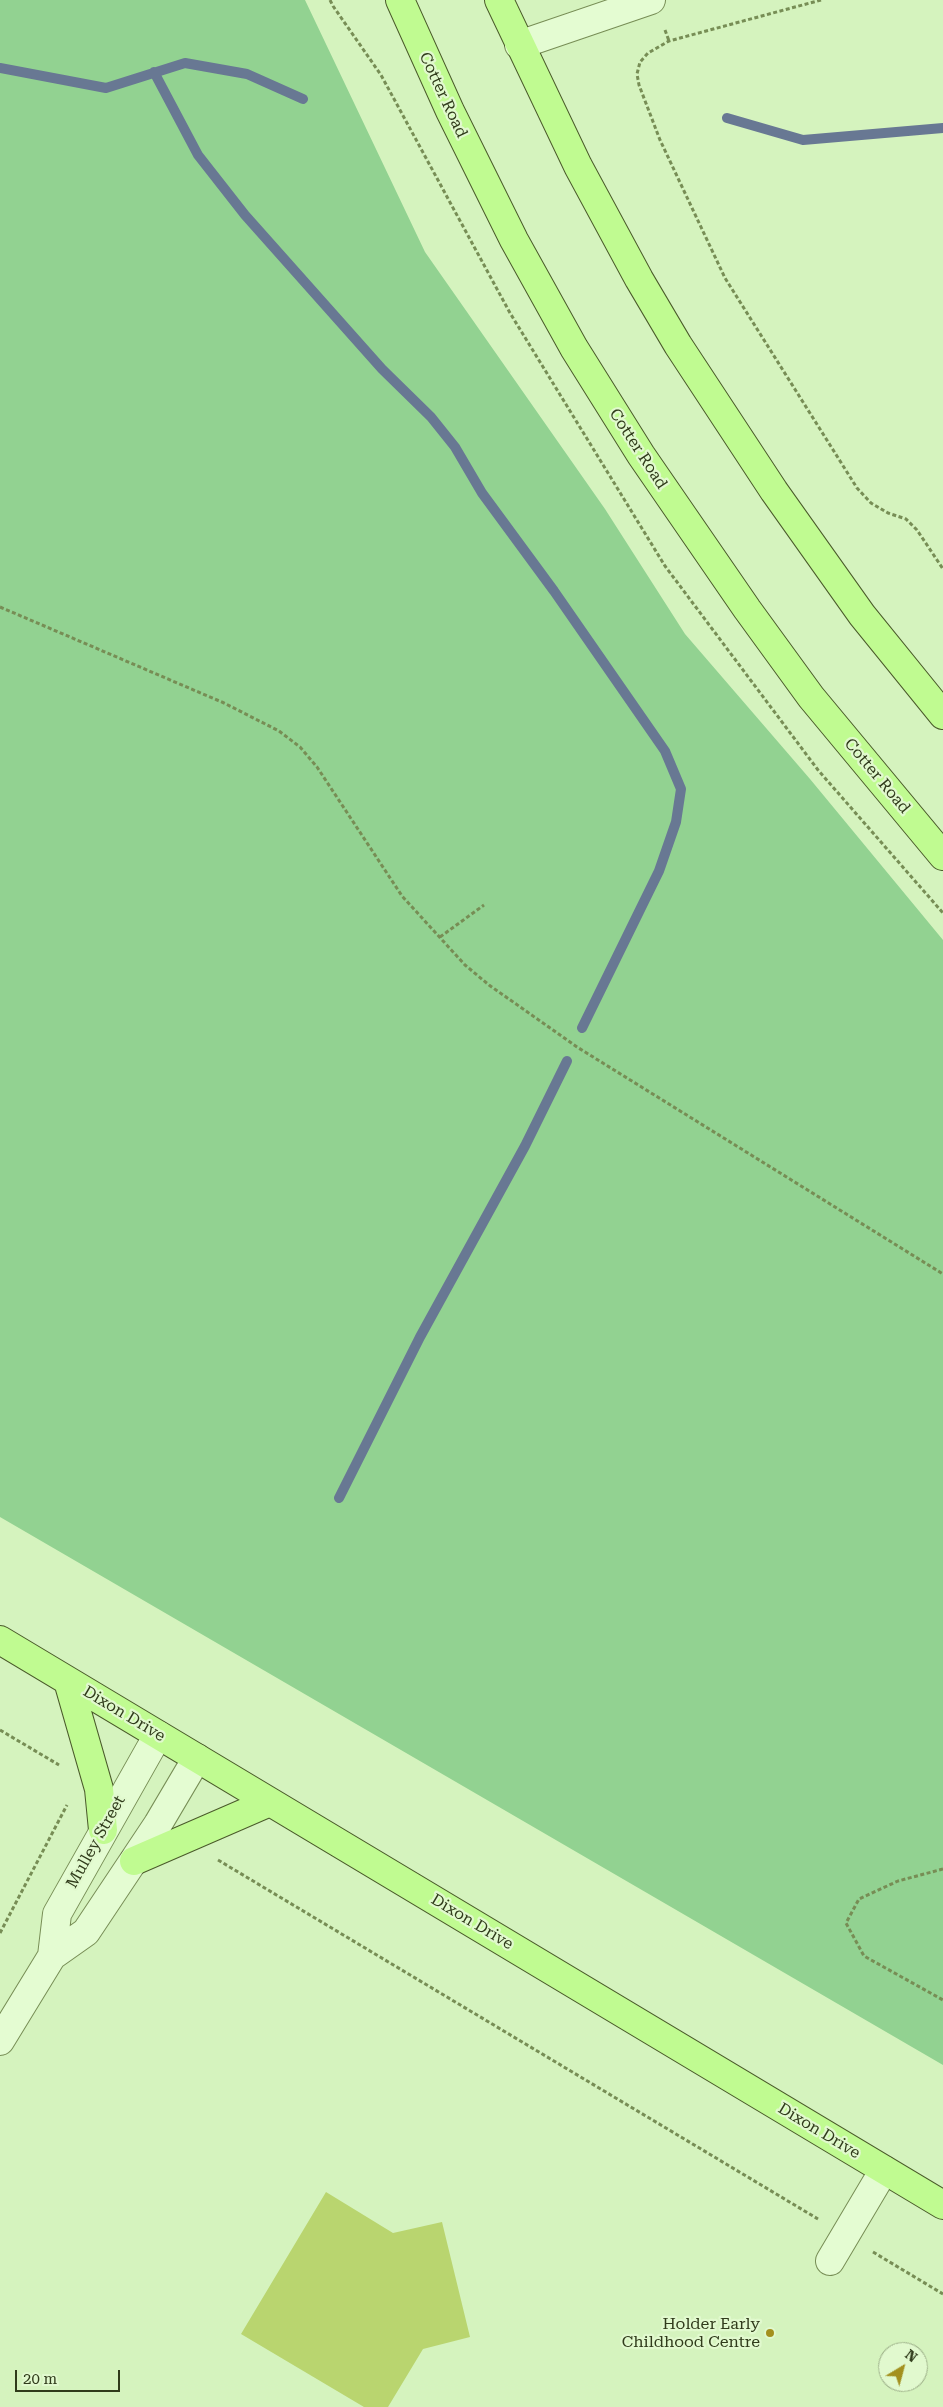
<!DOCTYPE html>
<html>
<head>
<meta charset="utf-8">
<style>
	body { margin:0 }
	#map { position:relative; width:943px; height:2407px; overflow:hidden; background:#d5f3be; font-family:"Roboto Serif",serif }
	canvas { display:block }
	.north { position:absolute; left:878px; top:2342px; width:50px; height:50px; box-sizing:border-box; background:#e1f9ce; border:1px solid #9aad86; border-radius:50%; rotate:37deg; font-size:14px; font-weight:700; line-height:20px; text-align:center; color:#303b1b }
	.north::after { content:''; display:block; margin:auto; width:18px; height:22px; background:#a3901e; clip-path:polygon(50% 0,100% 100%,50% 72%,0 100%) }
	.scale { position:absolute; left:15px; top:2370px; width:105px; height:22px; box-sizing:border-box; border:2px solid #303b1b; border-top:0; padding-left:6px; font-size:15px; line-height:18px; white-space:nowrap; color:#303b1b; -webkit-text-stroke:4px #e1f9ce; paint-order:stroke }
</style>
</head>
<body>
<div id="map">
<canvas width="943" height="2407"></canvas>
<div class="north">N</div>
<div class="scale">20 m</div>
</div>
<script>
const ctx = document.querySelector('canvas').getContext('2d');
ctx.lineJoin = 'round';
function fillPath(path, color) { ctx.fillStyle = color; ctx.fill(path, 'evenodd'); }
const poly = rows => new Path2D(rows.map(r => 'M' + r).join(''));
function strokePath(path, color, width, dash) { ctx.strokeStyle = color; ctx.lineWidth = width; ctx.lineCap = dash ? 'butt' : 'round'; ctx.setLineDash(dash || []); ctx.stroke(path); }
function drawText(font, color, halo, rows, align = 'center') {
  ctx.font = font + ' "Roboto Serif",serif'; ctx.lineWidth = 4.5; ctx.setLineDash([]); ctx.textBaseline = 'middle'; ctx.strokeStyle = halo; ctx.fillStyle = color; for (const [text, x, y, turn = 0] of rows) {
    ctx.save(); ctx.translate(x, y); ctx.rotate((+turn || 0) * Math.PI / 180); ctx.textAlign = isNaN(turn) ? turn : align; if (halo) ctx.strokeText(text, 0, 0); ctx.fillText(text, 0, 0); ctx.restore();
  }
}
fillPath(poly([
	[0,0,305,0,425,252,605,509,685,634,810,779,943,940,943,2065,0,1517]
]), '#92d291');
strokePath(poly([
	[0,68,106,88,185,63,247,74,303,99],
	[154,72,198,155,245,215,382,369,431,417,455,447,482,493,554,591,665,751,681,789,676,822,659,871,582,1028],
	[727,118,803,140,943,128],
	[339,1498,420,1337,525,1146,567,1061]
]), '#687893', 10);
fillPath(poly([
	[326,2192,393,2233,442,2222,470,2337,423,2349,388,2407,364,2407,241,2334]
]), '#b9d56f');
const minor = poly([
	[519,45,651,0],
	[52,1956,57,1914,158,1735],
	[0,2041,52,1956,86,1932,158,1824,197,1758],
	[830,2261,884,2170]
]);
const major = poly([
	[400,0,450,111,514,240,574,348,641,455,747,609,811,697,943,856],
	[499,0,578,166,639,279,678,345,774,491,862,615,943,715],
	[0,1640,943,2205],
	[68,1681,99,1789,103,1830],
	[134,1861,270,1802]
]);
strokePath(minor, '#778d55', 30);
strokePath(major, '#4a5a2a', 30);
strokePath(poly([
	[330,0,333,6,381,75,510,313,665,566,818,770,943,913],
	[821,0,669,41,648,53,640,62,637,74,639,85,660,140,725,278,857,488,871,503,888,513,906,519,917,530,943,569],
	[665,30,669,41],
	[0,607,224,703,279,731,300,747,317,767,402,896,465,965,489,985,577,1047,943,1274],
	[440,937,484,905],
	[0,1730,59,1765],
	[218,1860,818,2219],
	[943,1869,898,1881,859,1899,846,1923,864,1956,943,2000],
	[0,1933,67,1805],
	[873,2252,943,2294]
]), '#778d55', 3, [4, 2.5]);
strokePath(minor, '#e4fcd2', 28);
strokePath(major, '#c0fb91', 28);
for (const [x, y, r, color] of [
	[770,2333,5,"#a3901e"]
]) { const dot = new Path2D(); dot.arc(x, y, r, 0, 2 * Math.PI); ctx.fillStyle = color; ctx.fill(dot); strokePath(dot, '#e1f9ce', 2); }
drawText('16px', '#303b1b', '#e1f9ce', [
	["Cotter Road",443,95,65],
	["Cotter Road",638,449,57],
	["Cotter Road",877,776,50],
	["Dixon Drive",124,1714,31],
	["Mulley Street",96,1842,-61],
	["Dixon Drive",472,1922,31],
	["Dixon Drive",819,2131,31]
]);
drawText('16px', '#303b1b', '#e1f9ce', [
	["Holder Early",760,2324],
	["Childhood Centre",760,2342]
], 'right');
</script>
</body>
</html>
